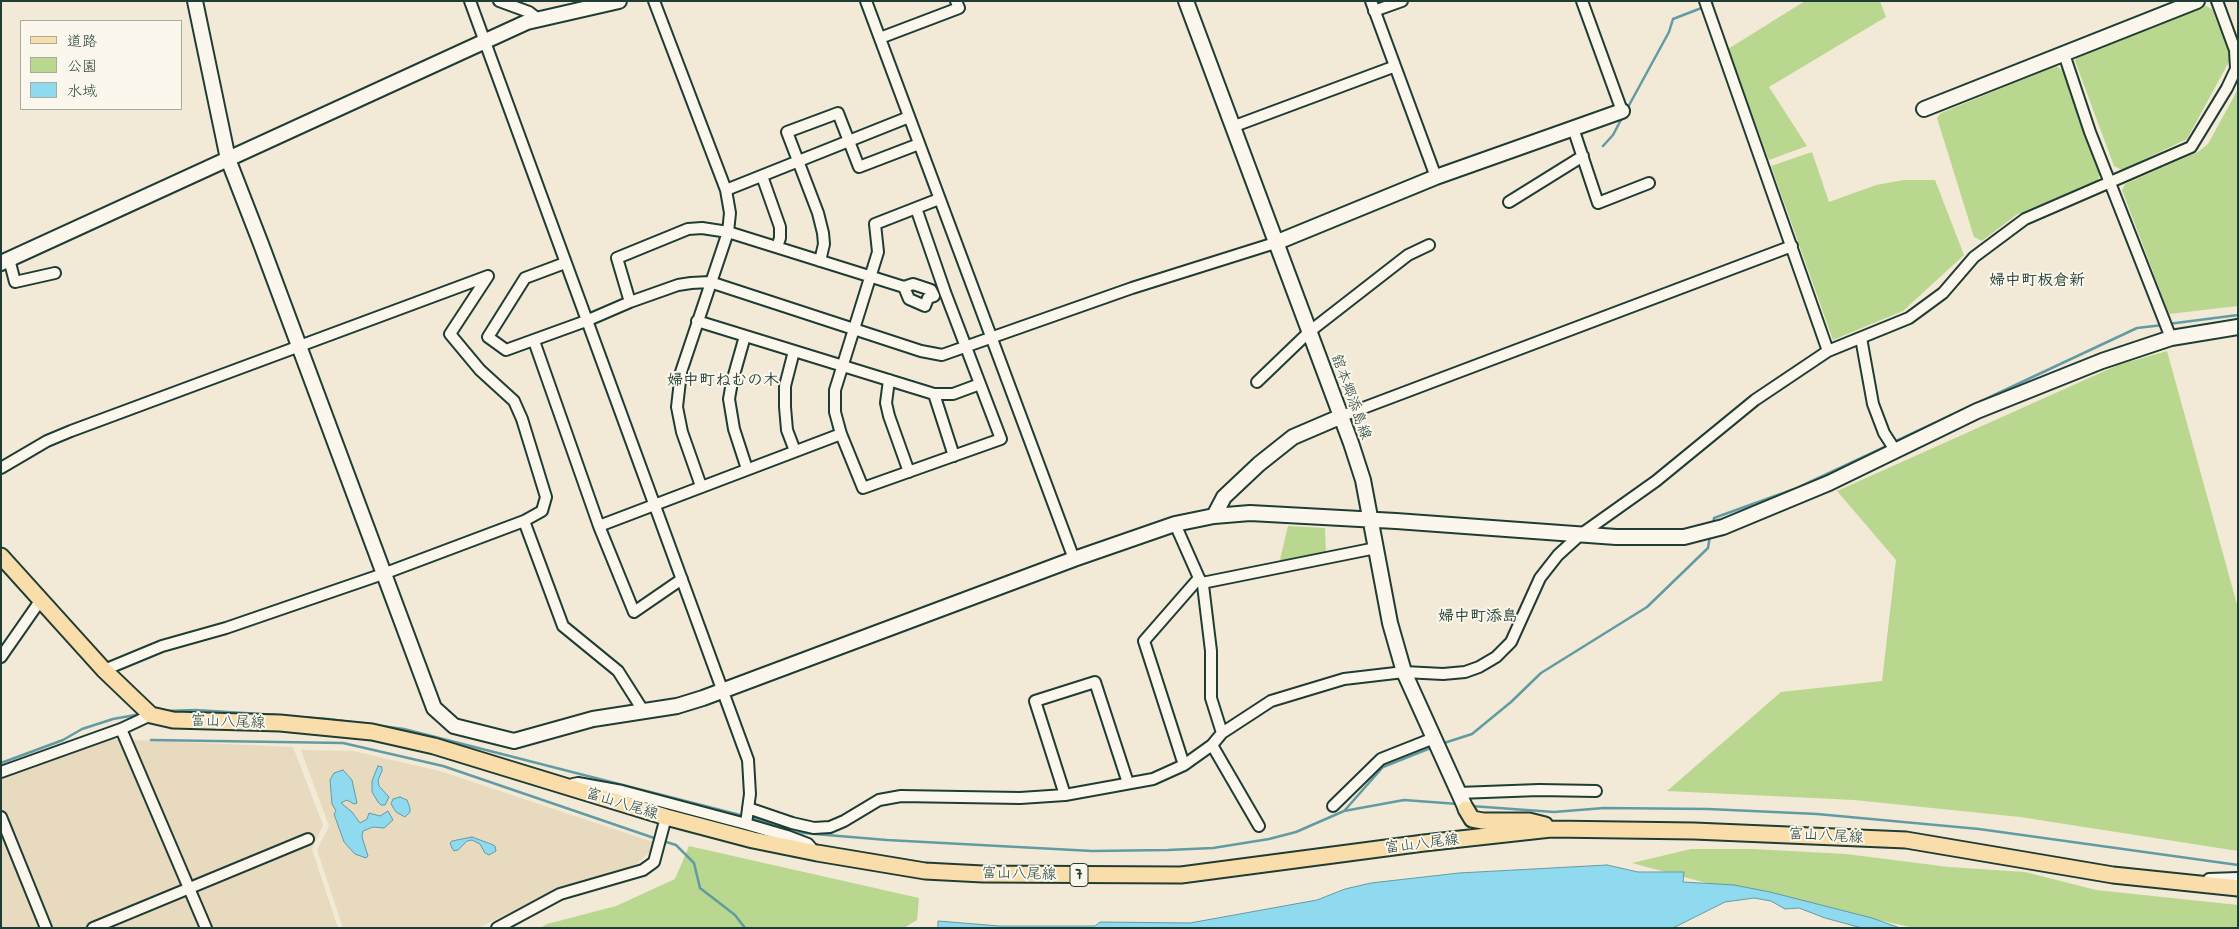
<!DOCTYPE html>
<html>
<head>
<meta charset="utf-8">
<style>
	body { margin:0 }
	#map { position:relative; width:2239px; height:929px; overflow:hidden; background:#f2ead7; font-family:"Patrick Hand","Klee One",sans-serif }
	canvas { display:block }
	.frame { position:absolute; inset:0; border:2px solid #1f3d34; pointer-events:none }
	.legend { position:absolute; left:20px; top:20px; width:162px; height:90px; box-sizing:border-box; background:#fbf7ec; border:1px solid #a3ada2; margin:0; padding:6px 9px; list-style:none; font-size:15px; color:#1f3d34 }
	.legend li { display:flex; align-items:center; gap:10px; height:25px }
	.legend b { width:25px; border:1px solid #a3ada2 }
</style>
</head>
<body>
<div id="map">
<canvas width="2239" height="929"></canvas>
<div class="frame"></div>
<ul class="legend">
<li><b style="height:6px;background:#f9deab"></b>道路</li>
<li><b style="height:14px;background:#b9d78f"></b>公園</li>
<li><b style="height:14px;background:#8fdaef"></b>水域</li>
</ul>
</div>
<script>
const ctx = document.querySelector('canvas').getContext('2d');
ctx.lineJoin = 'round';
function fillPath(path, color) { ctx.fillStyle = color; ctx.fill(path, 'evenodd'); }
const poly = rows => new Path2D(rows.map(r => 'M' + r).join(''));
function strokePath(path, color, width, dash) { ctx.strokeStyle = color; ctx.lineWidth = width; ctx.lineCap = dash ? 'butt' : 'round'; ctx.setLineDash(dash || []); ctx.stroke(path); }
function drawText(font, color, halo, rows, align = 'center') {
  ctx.font = font + ' "Patrick Hand","Klee One",sans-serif'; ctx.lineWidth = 4; ctx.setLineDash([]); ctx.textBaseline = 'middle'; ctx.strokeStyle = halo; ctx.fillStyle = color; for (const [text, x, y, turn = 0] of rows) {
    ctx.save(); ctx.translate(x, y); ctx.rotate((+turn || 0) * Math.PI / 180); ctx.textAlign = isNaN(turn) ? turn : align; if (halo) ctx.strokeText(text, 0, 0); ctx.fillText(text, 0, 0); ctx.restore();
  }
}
fillPath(poly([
	[110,739,293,747,323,825,312,849,338,928,1,928,1,778],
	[301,750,353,751,440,771,653,842,649,853,629,871,556,890,478,928,343,928,317,850,329,826]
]), '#e8dabe');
fillPath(poly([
	[1805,1,1880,1,1886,17,1769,87,1807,146,1769,160,1728,49],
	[2204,5,2212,9,2231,58,2187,139,2122,170,2114,166,2075,61,2078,53],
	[2056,66,2064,71,2101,173,2097,181,2016,215,1982,241,1974,237,1937,118,1941,113],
	[2238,89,2238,306,2169,314,2122,190,2125,184,2198,152,2208,144],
	[1812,152,1829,202,1876,185,1904,180,1935,180,1964,255,1903,311,1833,340,1771,166],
	[2167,351,2238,608,2238,851,2020,817,1854,800,1667,791,1781,692,1882,681,1896,560,1837,491,2118,365],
	[1288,526,1325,528,1326,555,1279,564],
	[689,846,919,898,917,920,904,928,540,928,547,924,616,906,675,879],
	[1691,849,1753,849,1846,854,1949,867,2025,872,2096,890,2238,905,2238,928,1915,928,1710,884,1632,863]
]), '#b9d78f');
const water = poly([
	[378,766,382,767,382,771,378,780,379,786,389,797,385,805,381,805,378,802,372,792,372,781,378,766],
	[343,770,352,780,357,803,354,804,347,800,341,803,352,812,360,823,367,819,369,813,380,816,388,811,393,820,384,828,373,827,363,831,362,837,368,856,366,858,355,854,344,842,334,814,336,811,332,804,330,780,334,773,343,770],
	[400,797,407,800,410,808,410,812,405,817,396,812,391,804,393,799,400,797],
	[472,837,491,844,495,846,496,851,489,855,485,853,480,844,472,840,467,841,458,850,454,851,452,848,450,843,452,841,472,837],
	[1607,865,1638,872,1684,872,1683,882,1734,885,1770,892,1872,918,1900,928,1862,928,1825,918,1799,908,1785,909,1771,901,1754,898,1725,902,1673,928,938,928,938,921,1000,926,1095,926,1100,922,1190,923,1317,900,1345,889,1371,883,1459,873,1607,865]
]);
fillPath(water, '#8fdaef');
strokePath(water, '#629ba4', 1);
strokePath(poly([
	[1709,5,1712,4,1712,1],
	[1627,109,1669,32,1673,19,1704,7],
	[1603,146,1613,135,1623,116],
	[2168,324,2238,315],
	[1894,442,2137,328,2163,325],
	[1713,525,1714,518,1797,488,1889,445],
	[166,711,195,710,278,715],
	[283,716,328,719,404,729,744,816],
	[151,740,343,743,443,766,657,839],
	[1441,744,1472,734,1511,702,1541,673,1647,607,1708,548,1710,536],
	[1,763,63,740,82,729,113,719,141,714],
	[1471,806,1554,812,1604,808,1708,809,1817,814,1979,829,2238,865],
	[1345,810,1383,767,1433,747],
	[749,817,803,833,887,840,1092,851,1168,850,1213,848,1269,839,1296,832,1344,811,1404,800,1458,804],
	[663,841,676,845,694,863,700,888,735,915,745,928]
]), '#629ba4', 2.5);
const street = poly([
	[470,1,748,760,750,794,746,824,787,836,808,844,814,851],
	[499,1,529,12,538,19],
	[654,1,726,190,730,213,728,232,681,372,677,407,682,432,701,486],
	[866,1,1074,559],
	[1371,1,1436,177],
	[1582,1,1622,111],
	[1705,1,1828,351],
	[1374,11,1402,1],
	[880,38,959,8,956,1],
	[2064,54,2090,132,2171,338],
	[1232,127,1393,67],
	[1573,128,1598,203,1649,183],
	[762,176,780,227,780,238,777,247],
	[726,190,909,117],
	[1509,202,1583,156],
	[916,208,945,292,1001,439,863,488,841,434,835,412,835,390,878,252,875,224,939,199],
	[9,259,15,282,55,273],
	[820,261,824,244,823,233,818,213,787,132,838,113,859,167,919,144],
	[565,263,525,278,488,337,506,350,586,321,630,302,678,285,691,283,710,282,921,351,942,355,1132,288,1275,243],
	[630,302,617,258,688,229,702,228,728,232,904,287,913,284,931,290,934,296,928,298,925,306,909,299,904,287],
	[697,321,934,394,953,394,980,384],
	[745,336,732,382,729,399,734,429,747,469],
	[1861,338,1873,404,1884,433,1895,450],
	[534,341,599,526,634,612,682,579],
	[794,351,785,386,785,407,787,430,795,451],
	[889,380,886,403,889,416,909,472],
	[1257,382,1309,332,1408,255,1429,245],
	[934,394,954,456],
	[1342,416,1792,246],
	[1,468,47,441,71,431,488,276],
	[524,521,563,626,618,671,644,712],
	[1175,524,1199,578],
	[599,526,841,434],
	[1202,583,1376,548],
	[1,657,40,601],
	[104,670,162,646,226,628,383,574,524,521,542,511,546,497,522,419,514,401,480,370,450,334,488,276],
	[121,729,206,928],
	[1212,745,1259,826],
	[1184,765,1144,641,1199,578,1203,585,1211,651,1211,698,1222,733],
	[1,772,121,729,151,715],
	[573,784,578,783,622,791,746,824],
	[1458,793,1539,790,1596,791],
	[1065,795,1035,701,1095,682,1128,783],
	[1333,806,1381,759,1434,738],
	[748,808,792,823,814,828,830,827,844,821,879,800,901,796,1020,798,1065,795,1153,779,1184,765,1212,745,1222,733,1271,701,1344,679,1404,672,1443,674,1465,672,1479,667,1496,657,1511,642,1540,578,1558,555,1580,535,1656,481,1755,400,1828,351,1909,318,1943,293,1974,257,2025,219,2191,147,2227,88,2236,69,2235,50,2217,1],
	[1,817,46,928],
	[2209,879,2238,878],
	[93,928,308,839],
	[497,928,560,894,643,870,654,862,666,817]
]);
const secondary = poly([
	[195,1,228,159,261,244,434,708,454,726,514,741,593,719,677,706,703,698,1074,559,1175,524,1214,516,1224,497,1259,464,1293,437,1342,416],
	[1186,1,1351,443,1363,480,1390,623,1404,672,1466,809],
	[1924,109,2197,1],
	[1275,243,1436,177,1622,111],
	[1,263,527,22,619,1],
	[1214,516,1250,513,1396,521,1616,537,1684,537,1723,527,1829,483,1977,411,2102,361,2171,338,2238,327]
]);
const primary = poly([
	[1,556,104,670,151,715,173,720,280,723,372,732,434,746,666,817,753,840,817,853,925,871,983,874,1181,875,1424,843,1551,829,1694,831,1906,840,2113,875,2238,888],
	[1466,809,1472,819,1483,821,1529,821,1545,825]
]);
strokePath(street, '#1f3d34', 14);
strokePath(secondary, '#1f3d34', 18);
strokePath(primary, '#1f3d34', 19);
strokePath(street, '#fbf7ec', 10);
strokePath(secondary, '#fbf7ec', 14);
strokePath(primary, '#f9deab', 15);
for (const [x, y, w] of [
	[1079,875,18]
]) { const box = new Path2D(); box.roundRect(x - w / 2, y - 11.5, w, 23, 4); ctx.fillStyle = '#fbf7ec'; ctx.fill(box); strokePath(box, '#1f3d34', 1); }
drawText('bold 14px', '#1f3d34', null, [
	["7",1079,875]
]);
drawText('15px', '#1f3d34', '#fbf7ec', [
	["舘本郷添島線",1351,397,70],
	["富山八尾線",228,722,2],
	["富山八尾線",622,804,17],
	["富山八尾線",1826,836,3],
	["富山八尾線",1422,844,-7],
	["富山八尾線",1019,874,1]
]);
drawText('bold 16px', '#1f3d34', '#fbf7ec', [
	["婦中町板倉新",2037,281],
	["婦中町ねむの木",723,381],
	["婦中町添島",1478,617]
]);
</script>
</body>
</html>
